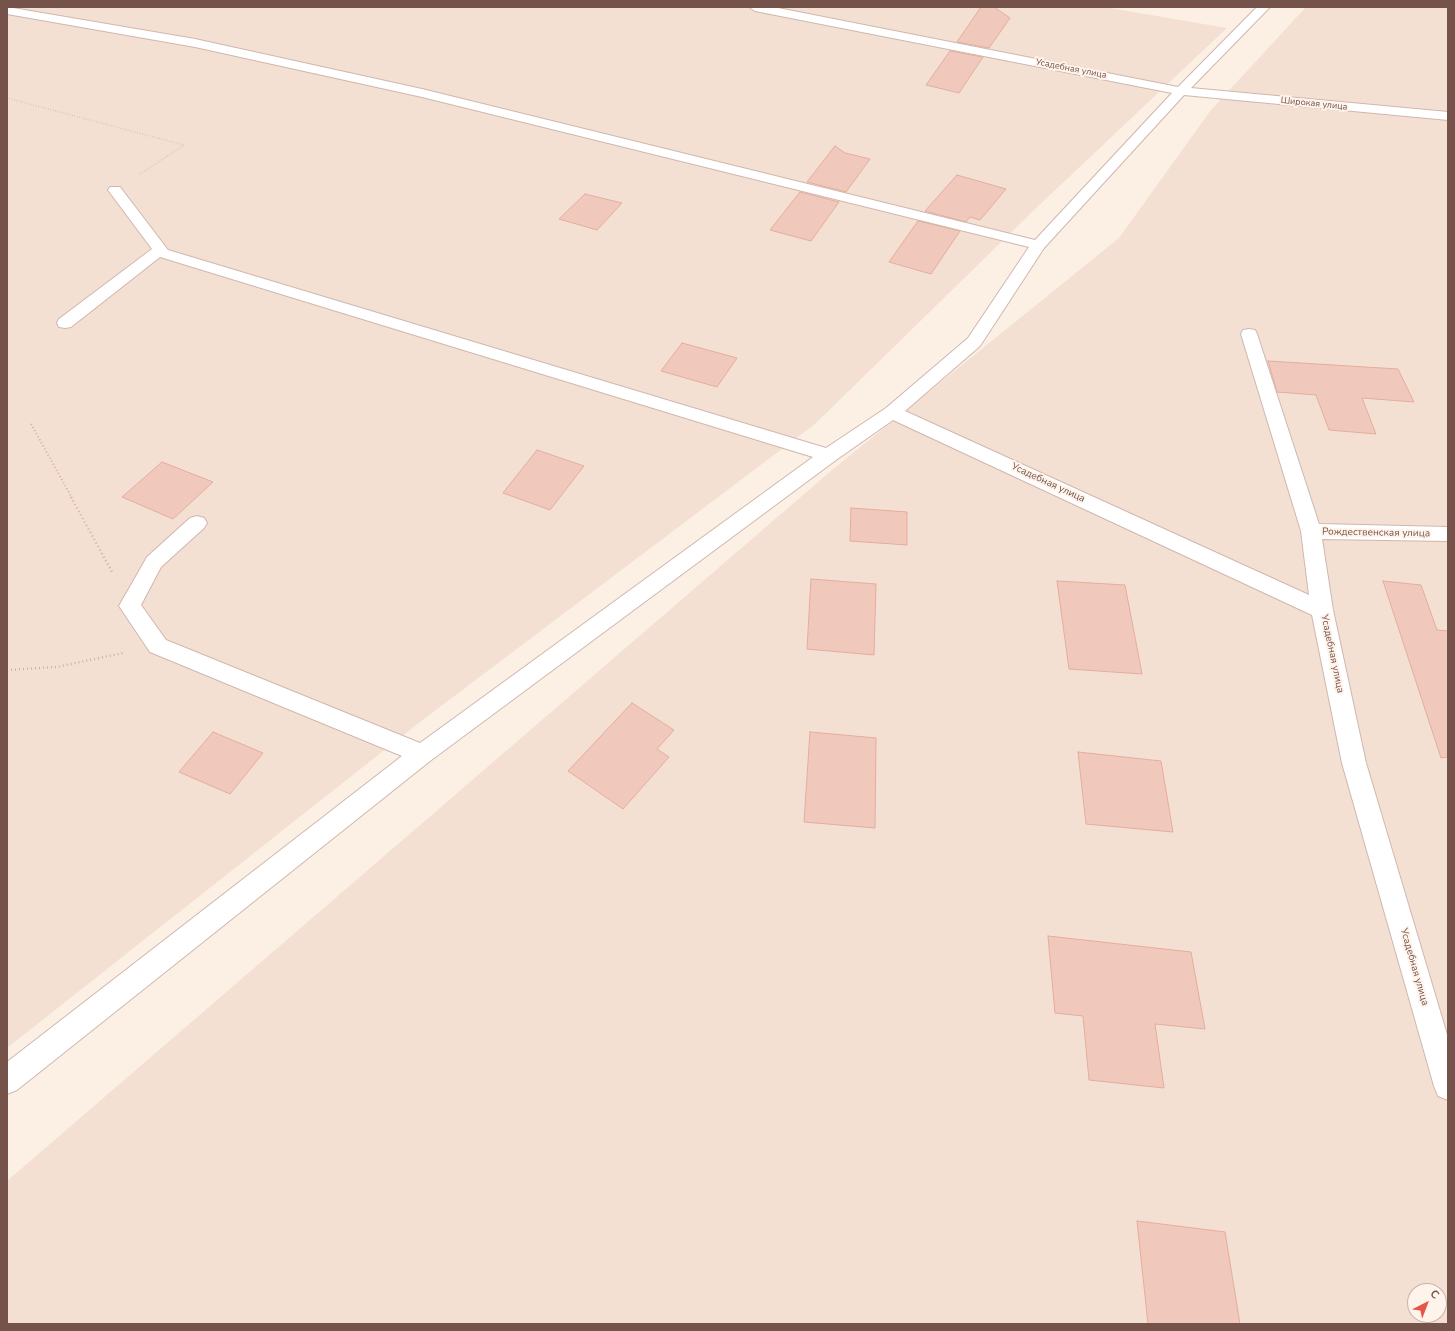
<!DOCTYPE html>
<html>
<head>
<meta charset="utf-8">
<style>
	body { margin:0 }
	#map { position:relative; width:1455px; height:1331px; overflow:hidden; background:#fcefe4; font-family:"Nunito Sans",sans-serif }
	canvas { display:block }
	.frame { position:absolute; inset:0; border:8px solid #75524a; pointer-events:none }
	.north { position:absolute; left:1407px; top:1283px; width:40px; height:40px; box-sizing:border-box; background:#fff4eb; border:1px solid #c8b3ab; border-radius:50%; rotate:42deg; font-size:11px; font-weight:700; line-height:16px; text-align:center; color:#75524a }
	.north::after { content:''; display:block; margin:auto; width:14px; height:18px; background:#e5554a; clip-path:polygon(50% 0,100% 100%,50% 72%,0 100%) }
</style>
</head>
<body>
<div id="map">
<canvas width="1455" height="1331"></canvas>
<div class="frame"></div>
<div class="north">С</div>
</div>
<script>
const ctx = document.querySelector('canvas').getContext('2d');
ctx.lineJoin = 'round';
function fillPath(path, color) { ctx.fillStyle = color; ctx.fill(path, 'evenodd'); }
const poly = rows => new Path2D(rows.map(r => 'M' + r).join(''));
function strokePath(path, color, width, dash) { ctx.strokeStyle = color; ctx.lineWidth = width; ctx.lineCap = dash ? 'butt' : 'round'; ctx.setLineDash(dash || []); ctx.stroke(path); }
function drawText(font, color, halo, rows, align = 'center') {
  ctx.font = font + ' "Nunito Sans",sans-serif'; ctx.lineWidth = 4; ctx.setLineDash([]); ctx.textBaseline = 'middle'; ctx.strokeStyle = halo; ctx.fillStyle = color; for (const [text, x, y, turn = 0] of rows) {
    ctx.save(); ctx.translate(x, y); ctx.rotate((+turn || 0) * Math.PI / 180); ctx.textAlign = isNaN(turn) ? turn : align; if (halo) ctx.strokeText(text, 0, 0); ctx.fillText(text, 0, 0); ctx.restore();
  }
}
fillPath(poly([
	[7,7,1104,7,1227,28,1033,211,815,424,420,722,7,1048],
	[1306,7,1448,7,1448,1324,7,1324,7,1181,832,470,1119,238,1211,110],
	[1415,1291,1439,1291,1439,1315,1415,1315]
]), '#f4e0d3');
const building = poly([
	[981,7,994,7,1010,18,989,48,957,42,981,7],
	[950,51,983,57,959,93,926,85,950,51],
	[835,146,845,153,870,159,846,192,807,182,835,146],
	[957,175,1006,189,980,220,970,217,966,222,925,211,957,175],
	[800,192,839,202,811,241,770,230,800,192],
	[585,194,622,203,597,230,559,219,585,194],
	[918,221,960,231,931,274,889,262,918,221],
	[682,343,737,358,717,387,661,371,682,343],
	[1268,361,1398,369,1414,402,1362,398,1376,434,1329,430,1316,395,1277,392,1268,361],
	[537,450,584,466,550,510,503,493,537,450],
	[162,462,213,482,173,519,122,497,162,462],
	[851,508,907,512,907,545,850,541,851,508],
	[811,579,876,584,874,655,807,649,811,579],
	[1057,581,1125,585,1142,674,1069,669,1057,581],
	[1383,581,1421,585,1437,630,1448,631,1448,757,1441,758,1383,581],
	[632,703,674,730,657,749,669,757,623,809,568,771,632,703],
	[213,732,263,753,230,794,179,772,213,732],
	[810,732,876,738,875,828,804,822,810,732],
	[1078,752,1161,761,1173,832,1086,824,1078,752],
	[1048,936,1191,952,1205,1029,1155,1024,1164,1088,1089,1080,1083,1016,1055,1013,1048,936],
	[1137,1221,1225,1232,1240,1324,1148,1324,1137,1221]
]);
fillPath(building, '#f1c9bc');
strokePath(building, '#e4ad9d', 1);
const minor = poly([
	[7,7,195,39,422,89,1035,240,1172,93,755,11,749,7,773,7,1178,87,1257,7,1270,7,1191,88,1448,112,1448,120,1184,95,1044,248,980,346,905,411,1309,595,1301,531,1241,334,1243,330,1249,329,1255,330,1257,334,1319,524,1448,527,1448,541,1322,539,1333,610,1366,763,1448,1038,1448,1100,1438,1096,1434,1086,1342,763,1312,615,893,420,836,460,430,761,17,1090,7,1094,7,1062,402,756,150,652,119,606,147,557,190,518,197,516,204,518,207,523,204,528,161,567,141,605,166,640,420,743,813,457,160,257,71,327,65,328,59,327,57,323,59,319,152,249,108,190,110,187,120,187,168,250,826,448,886,408,968,338,1029,247,422,97,195,47,7,14,7,7]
]);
strokePath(minor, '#d0b7ae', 2);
strokePath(poly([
	[7,98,184,145,139,175]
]), '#d6ac9f', 1.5, [0.5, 2]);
strokePath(poly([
	[31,424,72,498]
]), '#d6ac9f', 2, [1, 2.5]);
strokePath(poly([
	[71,497,112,572],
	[7,670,57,667,123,653]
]), '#d6ac9f', 2.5, [1, 3]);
fillPath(minor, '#fff');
drawText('9px', '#75524a', '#fff4eb', [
	["Усадебная улица",1071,69,11],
	["Широкая улица",1314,104,6]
]);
drawText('10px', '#75524a', '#fff4eb', [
	["Усадебная улица",1048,483,25],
	["Рождественская улица",1376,533,1],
	["Усадебная улица",1332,654,78],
	["Усадебная улица",1414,967,74]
]);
</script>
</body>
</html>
